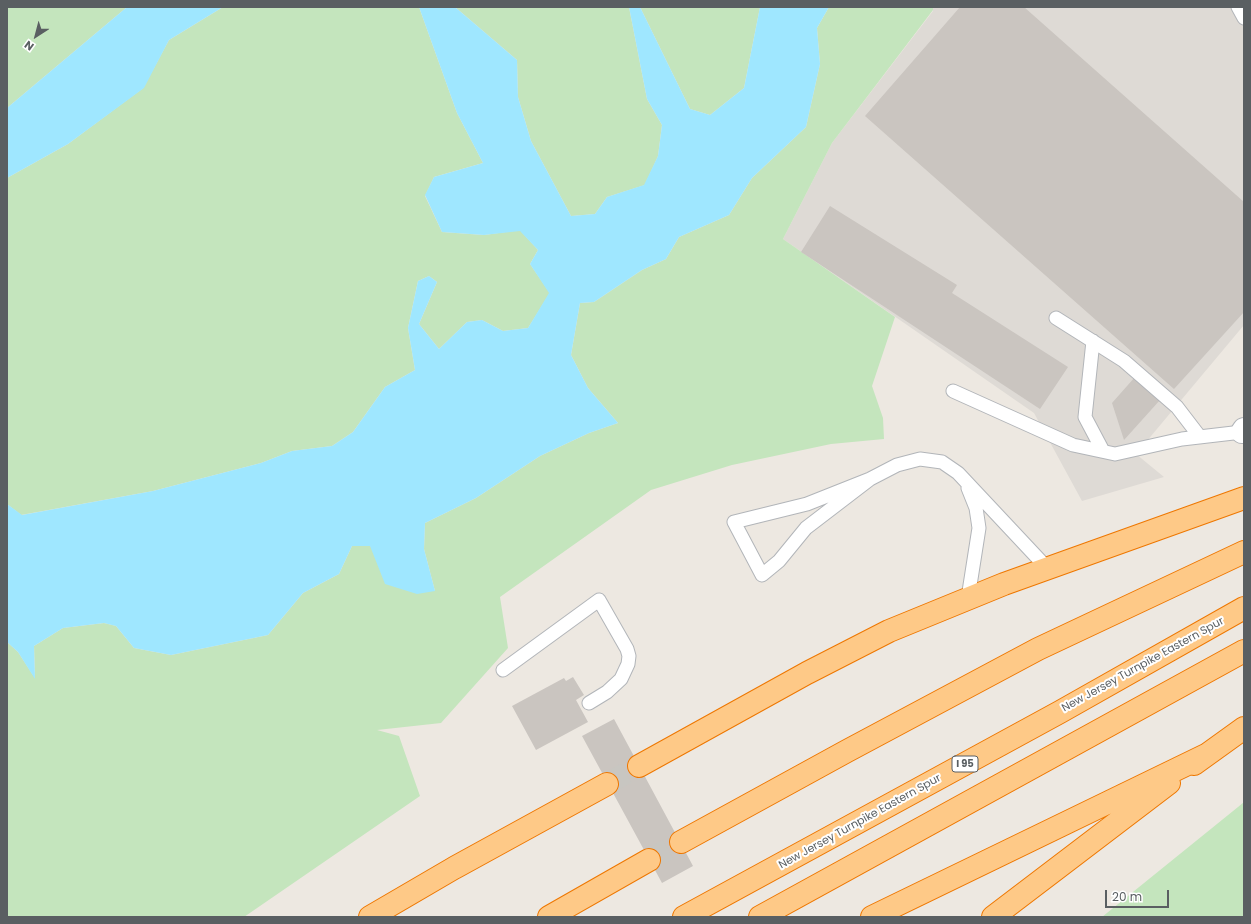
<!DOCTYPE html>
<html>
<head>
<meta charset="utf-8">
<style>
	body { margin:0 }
	#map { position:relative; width:1251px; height:924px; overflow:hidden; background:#ede8e1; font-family:Poppins,sans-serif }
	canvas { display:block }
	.frame { position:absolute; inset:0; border:8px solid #5a5f62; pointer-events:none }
	.north { position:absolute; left:16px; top:16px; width:40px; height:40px; -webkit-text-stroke:3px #fff; paint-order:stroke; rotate:216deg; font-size:11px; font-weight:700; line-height:16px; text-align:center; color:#5a5f62 }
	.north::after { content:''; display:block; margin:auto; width:14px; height:18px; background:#5a5f62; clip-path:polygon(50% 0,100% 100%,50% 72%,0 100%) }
	.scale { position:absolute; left:1105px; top:890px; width:64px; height:18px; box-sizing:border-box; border:2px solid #5a5f62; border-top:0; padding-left:5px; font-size:12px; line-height:14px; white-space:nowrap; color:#5a5f62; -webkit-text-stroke:3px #fff; paint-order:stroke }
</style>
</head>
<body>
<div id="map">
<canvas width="1251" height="924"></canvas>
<div class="frame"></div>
<div class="north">N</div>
<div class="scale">20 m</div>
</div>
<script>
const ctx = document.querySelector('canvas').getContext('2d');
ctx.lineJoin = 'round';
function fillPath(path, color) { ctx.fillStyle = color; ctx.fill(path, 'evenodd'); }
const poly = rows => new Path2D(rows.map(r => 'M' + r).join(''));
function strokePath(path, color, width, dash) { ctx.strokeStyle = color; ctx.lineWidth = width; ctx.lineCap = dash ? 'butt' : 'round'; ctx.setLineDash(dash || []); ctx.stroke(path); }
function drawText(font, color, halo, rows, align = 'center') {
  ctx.font = font + ' Poppins,sans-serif'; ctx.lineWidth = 4; ctx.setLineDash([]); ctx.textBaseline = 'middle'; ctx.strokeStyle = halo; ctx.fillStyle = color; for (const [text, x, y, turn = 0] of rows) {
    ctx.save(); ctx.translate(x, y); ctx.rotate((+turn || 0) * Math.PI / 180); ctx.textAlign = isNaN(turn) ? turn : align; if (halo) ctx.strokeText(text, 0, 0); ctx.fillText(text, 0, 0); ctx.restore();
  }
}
fillPath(poly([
	[933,7,1244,7,1244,325,1136,454,1164,477,1082,501,1034,413,783,239,832,143,933,11]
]), '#dedad5');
fillPath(poly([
	[7,7,127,7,7,108],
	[223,7,419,7,457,113,483,163,434,177,425,196,442,232,484,235,520,230,538,250,530,264,550,293,528,328,503,331,482,320,467,322,439,349,419,324,437,282,429,276,418,281,408,328,415,370,385,387,353,432,332,446,292,451,261,463,153,491,21,515,7,504,7,178,68,144,143,88,169,40],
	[455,7,629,7,647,99,662,125,658,156,645,185,607,197,595,214,571,216,531,141,518,97,517,60],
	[640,7,760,7,744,88,710,115,690,109],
	[829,7,933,7,933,10,832,143,783,239,895,317,872,386,883,418,884,439,831,444,732,465,651,490,500,597,508,648,441,723,377,730,399,736,420,796,244,917,7,917,7,642,18,652,35,678,34,646,63,628,104,623,116,626,134,648,171,655,268,635,303,593,339,574,352,546,370,546,435,591,424,549,425,523,476,498,540,456,589,433,618,423,588,388,571,355,580,303,594,302,642,270,666,259,679,237,729,215,752,178,806,127,820,64,817,28],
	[1244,802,1244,917,1102,917,1238,807]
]), '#c4e5bd');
fillPath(poly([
	[127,7,223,7,169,40,144,88,68,144,7,178,7,108],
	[419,7,455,7,517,60,518,97,531,141,571,216,595,214,607,197,644,185,658,156,662,125,647,99,629,7,640,7,690,109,710,115,744,88,760,7,829,7,817,28,820,64,806,127,752,178,729,215,679,237,666,259,642,270,594,302,580,303,571,355,588,388,618,423,589,433,540,456,476,498,425,523,424,549,435,591,417,594,385,584,370,546,352,546,339,574,303,593,268,635,171,655,134,648,116,626,104,623,63,628,34,646,35,679,18,652,7,642,7,504,22,515,153,491,261,463,292,451,332,446,353,432,385,387,415,370,408,328,418,281,429,276,437,282,419,324,439,349,467,322,482,320,503,331,528,328,549,293,530,264,538,250,520,231,484,235,442,232,425,195,434,177,483,163,457,113]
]), '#9fe7ff');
fillPath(poly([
	[960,7,1024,7,1244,202,1244,312,1174,389,865,116],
	[830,206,957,285,952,293,1068,367,1040,409,801,252],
	[1135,377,1160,400,1124,440,1112,403],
	[573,677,584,695,576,700,588,722,536,750,512,706,564,678,566,681],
	[614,719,693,866,662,883,582,736]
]), '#cac5c0');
strokePath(poly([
	[607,784,639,766],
	[649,860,681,842]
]), '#c8c6c1', 22, [22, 11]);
const lane = poly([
	[1238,7,1244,18],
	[1056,318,1124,361,1177,407,1200,437],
	[1093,341,1085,417,1103,451],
	[953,391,1073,445,1115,454,1182,439,1242,432],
	[870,479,806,528,779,561,762,575,734,522,807,504,870,479,897,465,920,459,942,462,958,473,1048,569],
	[968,598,979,528,976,508,968,488],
	[503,670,599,600,627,649,629,656,628,664,621,679,607,692,589,703]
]);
const street = poly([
	[1242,432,1244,429]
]);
const highway = poly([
	[1194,764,1244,728],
	[639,766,807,673,889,631,1004,584,1244,498],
	[681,842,847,751,1038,649,1244,552],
	[370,917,454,868,607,784],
	[549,917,649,860],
	[684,917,1060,712,1244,608],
	[760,917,1244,651],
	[872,917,1206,755],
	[993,917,1169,783]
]);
strokePath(lane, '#b2b5b9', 15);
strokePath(street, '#b2b5b9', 24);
strokePath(highway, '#e70', 24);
strokePath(lane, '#fff', 13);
strokePath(street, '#fff', 22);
strokePath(highway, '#fec987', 22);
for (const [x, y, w] of [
	[965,764,26]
]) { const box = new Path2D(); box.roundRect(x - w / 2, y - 8, w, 16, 3); ctx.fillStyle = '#fff'; ctx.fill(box); strokePath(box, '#5a5f62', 1); }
drawText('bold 10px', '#5a5f62', null, [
	["I 95",965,764]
]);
drawText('11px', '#5a5f62', '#fff', [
	["New Jersey Turnpike Eastern Spur",1143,665,-29],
	["New Jersey Turnpike Eastern Spur",860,822,-29]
]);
</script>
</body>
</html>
